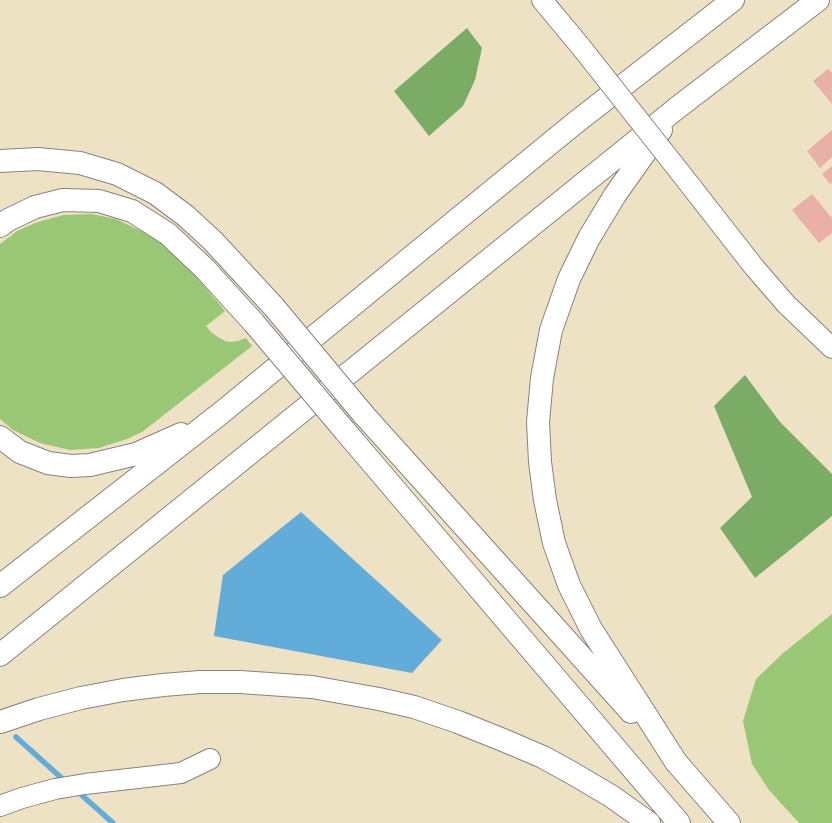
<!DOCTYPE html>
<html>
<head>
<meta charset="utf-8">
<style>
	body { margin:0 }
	canvas { display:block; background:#ede2c4 }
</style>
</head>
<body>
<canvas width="832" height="823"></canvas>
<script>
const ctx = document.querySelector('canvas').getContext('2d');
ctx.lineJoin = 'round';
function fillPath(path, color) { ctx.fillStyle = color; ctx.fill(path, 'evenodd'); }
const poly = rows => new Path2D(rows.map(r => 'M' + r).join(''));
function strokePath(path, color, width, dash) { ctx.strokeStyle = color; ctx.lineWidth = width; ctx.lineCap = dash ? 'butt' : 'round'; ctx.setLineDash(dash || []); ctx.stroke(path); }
fillPath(poly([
	[92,214,116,219,145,233,167,247,190,269,225,311,206,326,211,332,218,337,225,341,230,342,238,341,246,338,252,346,142,432,127,439,99,448,70,450,40,443,13,430,0,419,0,244,17,231,35,223,63,215],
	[832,614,832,823,799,823,769,790,752,764,743,721,756,679,782,654]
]), '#9ac775');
fillPath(poly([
	[467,28,482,48,475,80,463,106,429,136,394,91],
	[745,375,780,422,832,474,832,516,755,578,720,528,752,497,714,406]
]), '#7bac66');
fillPath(poly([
	[301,512,442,640,412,673,214,636,223,575]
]), '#62acda');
strokePath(poly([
	[16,737,66,782],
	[76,790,113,823]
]), '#62acda', 5.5);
fillPath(poly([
	[828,69,832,73,832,104,813,81],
	[832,130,832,157,820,168,807,151],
	[832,166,832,183,830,184,822,174],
	[812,194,832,218,832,233,819,243,792,210]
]), '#e9b0a8');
const minor = poly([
	[542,0,581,47],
	[679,171,754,267,786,304,832,348],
	[0,806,22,798,55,789,85,784,181,773,210,759]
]);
const major = poly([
	[676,762,729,823]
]);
const highway = poly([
	[661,130,615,195,589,238,569,279,551,330,542,378,538,422,540,462,545,500,554,543,569,585,591,629,676,762],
	[0,161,38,159,80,163,117,174,155,193,186,216,213,241,274,307],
	[0,226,8,220,35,207,63,200,99,201,132,211,168,234,205,269,254,323],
	[364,415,631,712],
	[345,431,679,823],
	[0,437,20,452,48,463,71,466,90,465,136,454,181,434],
	[0,586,221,413,575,123,733,0],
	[0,655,677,108,818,0],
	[0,722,39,709,81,698,123,690,163,685,200,682,240,682,312,687,379,699,414,707,458,722,503,740,543,757,572,773,611,796,649,823]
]);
strokePath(minor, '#888280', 22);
strokePath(major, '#888280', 24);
strokePath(highway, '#888280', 24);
strokePath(minor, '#fff', 20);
strokePath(major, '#fff', 22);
strokePath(highway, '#fff', 22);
const minorBridge = poly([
	[581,47,679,171]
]);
const highwayBridge = poly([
	[274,307,364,415],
	[254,323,345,431]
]);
strokePath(minorBridge, '#888280', 22, []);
strokePath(highwayBridge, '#888280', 24, []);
strokePath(minorBridge, '#fff', 20);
strokePath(highwayBridge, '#fff', 22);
</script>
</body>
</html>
